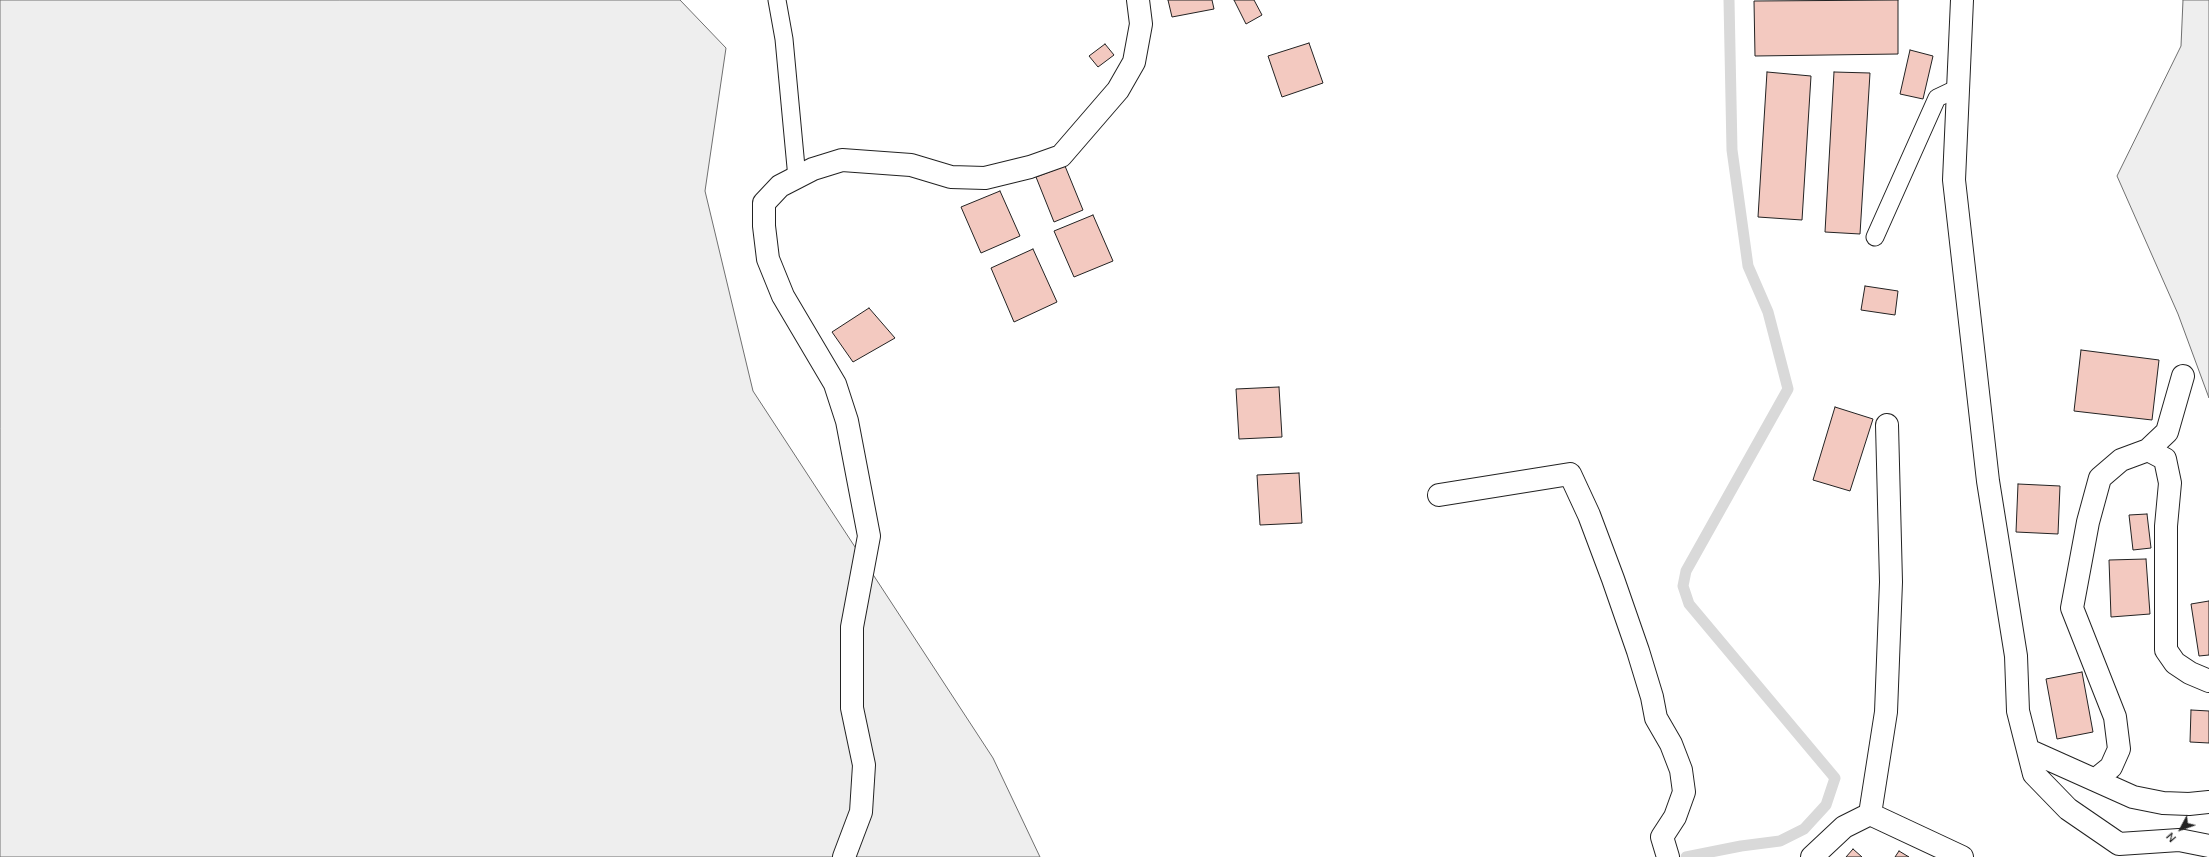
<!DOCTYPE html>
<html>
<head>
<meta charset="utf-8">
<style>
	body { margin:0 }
	#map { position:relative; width:2209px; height:857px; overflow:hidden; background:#fff; font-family:"Nunito Sans",sans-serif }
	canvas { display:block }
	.north { position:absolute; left:2161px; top:809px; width:40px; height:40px; -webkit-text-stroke:3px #fff; paint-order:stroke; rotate:229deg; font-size:11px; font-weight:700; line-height:16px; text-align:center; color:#222 }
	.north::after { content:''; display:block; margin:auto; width:14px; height:18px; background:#222; clip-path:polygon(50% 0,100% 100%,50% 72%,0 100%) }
</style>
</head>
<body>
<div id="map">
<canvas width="2209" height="857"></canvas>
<div class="north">N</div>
</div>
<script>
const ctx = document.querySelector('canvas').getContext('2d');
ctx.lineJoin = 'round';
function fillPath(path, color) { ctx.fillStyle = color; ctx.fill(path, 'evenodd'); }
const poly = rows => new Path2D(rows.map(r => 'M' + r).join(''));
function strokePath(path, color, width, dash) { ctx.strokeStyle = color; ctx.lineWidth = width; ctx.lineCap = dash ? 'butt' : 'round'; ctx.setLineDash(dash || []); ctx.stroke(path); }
const green = poly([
	[0,0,680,0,726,48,705,191,753,391,993,758,1040,857,0,857,0,0],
	[2183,0,2209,0,2209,398,2178,314,2117,176,2181,46,2183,0]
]);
fillPath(green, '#eee');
strokePath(green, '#6f6f6f', 1);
strokePath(poly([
	[1686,857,1741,846,1780,841,1804,829,1826,805,1835,778,1689,604,1683,586,1686,571,1788,389,1768,312,1748,266,1732,150,1729,0]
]), '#d9d9d9', 11);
const building = poly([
	[1168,0,1212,0,1214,9,1172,17,1168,0],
	[1234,0,1254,0,1262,15,1246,24,1234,0],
	[1898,0,1898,54,1755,56,1754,1,1898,0],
	[1309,43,1323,83,1282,97,1268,56,1309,43],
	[1105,44,1114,55,1098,67,1089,56,1105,44],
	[1910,50,1933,56,1923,99,1900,94,1910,50],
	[1767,72,1811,76,1802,220,1758,217,1767,72],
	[1834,72,1870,73,1860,234,1825,232,1834,72],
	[1065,166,1083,210,1054,222,1036,177,1065,166],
	[1000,191,1020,236,981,253,961,207,1000,191],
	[1093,215,1113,261,1074,277,1054,231,1093,215],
	[1033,249,1057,302,1014,322,991,268,1033,249],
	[1865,286,1898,291,1895,315,1861,310,1865,286],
	[869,308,895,338,853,362,832,332,869,308],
	[2081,350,2159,360,2152,420,2074,411,2081,350],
	[1279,387,1282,437,1239,439,1236,389,1279,387],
	[1835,407,1873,419,1850,491,1813,480,1835,407],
	[1299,473,1302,523,1260,525,1257,475,1299,473],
	[2018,484,2060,486,2058,534,2016,532,2018,484],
	[2147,514,2151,548,2133,550,2129,515,2147,514],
	[2146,559,2150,614,2111,617,2109,560,2146,559],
	[2209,601,2209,655,2199,656,2191,604,2209,601],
	[2082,672,2093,732,2057,739,2046,679,2082,672],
	[2191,710,2209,711,2209,743,2190,742,2191,710],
	[1853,849,1862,857,1846,857,1853,849],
	[1899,851,1909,857,1895,857,1899,851]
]);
fillPath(building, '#f3c9c0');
strokePath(building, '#222', 1);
const lane = poly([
	[777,0,784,39,797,178],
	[1875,237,1937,98,1958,88]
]);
const street = poly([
	[1962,0,1954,180,1988,481,2016,656,2018,711,2034,774,2068,809,2119,844,2179,840,2209,846],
	[2148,450,2167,432,2183,376],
	[1439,495,1570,474,1589,515,1613,579,1638,651,1652,697,1656,718,1671,744,1681,770,1684,792,1675,817,1662,837,1668,857],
	[2028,750,2095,780,2111,767,2119,749,2115,717,2072,608,2088,522,2100,478,2121,460,2148,450,2165,459,2170,483,2166,526,2166,650,2175,663,2190,673,2209,681],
	[2095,780,2133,797,2163,803,2189,804,2209,802],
	[1870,814,1886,712,1891,582,1887,425],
	[844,857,861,812,864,765,852,708,852,627,869,536,847,421,835,384,783,296,768,259,764,226,764,203,780,186,813,169,842,160,911,165,951,177,985,178,1030,167,1061,156,1118,90,1134,62,1141,24,1138,0],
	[1812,857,1844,827,1870,814,1962,857]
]);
strokePath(lane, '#222', 19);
strokePath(street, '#222', 24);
strokePath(lane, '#fff', 17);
strokePath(street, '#fff', 22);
</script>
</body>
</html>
